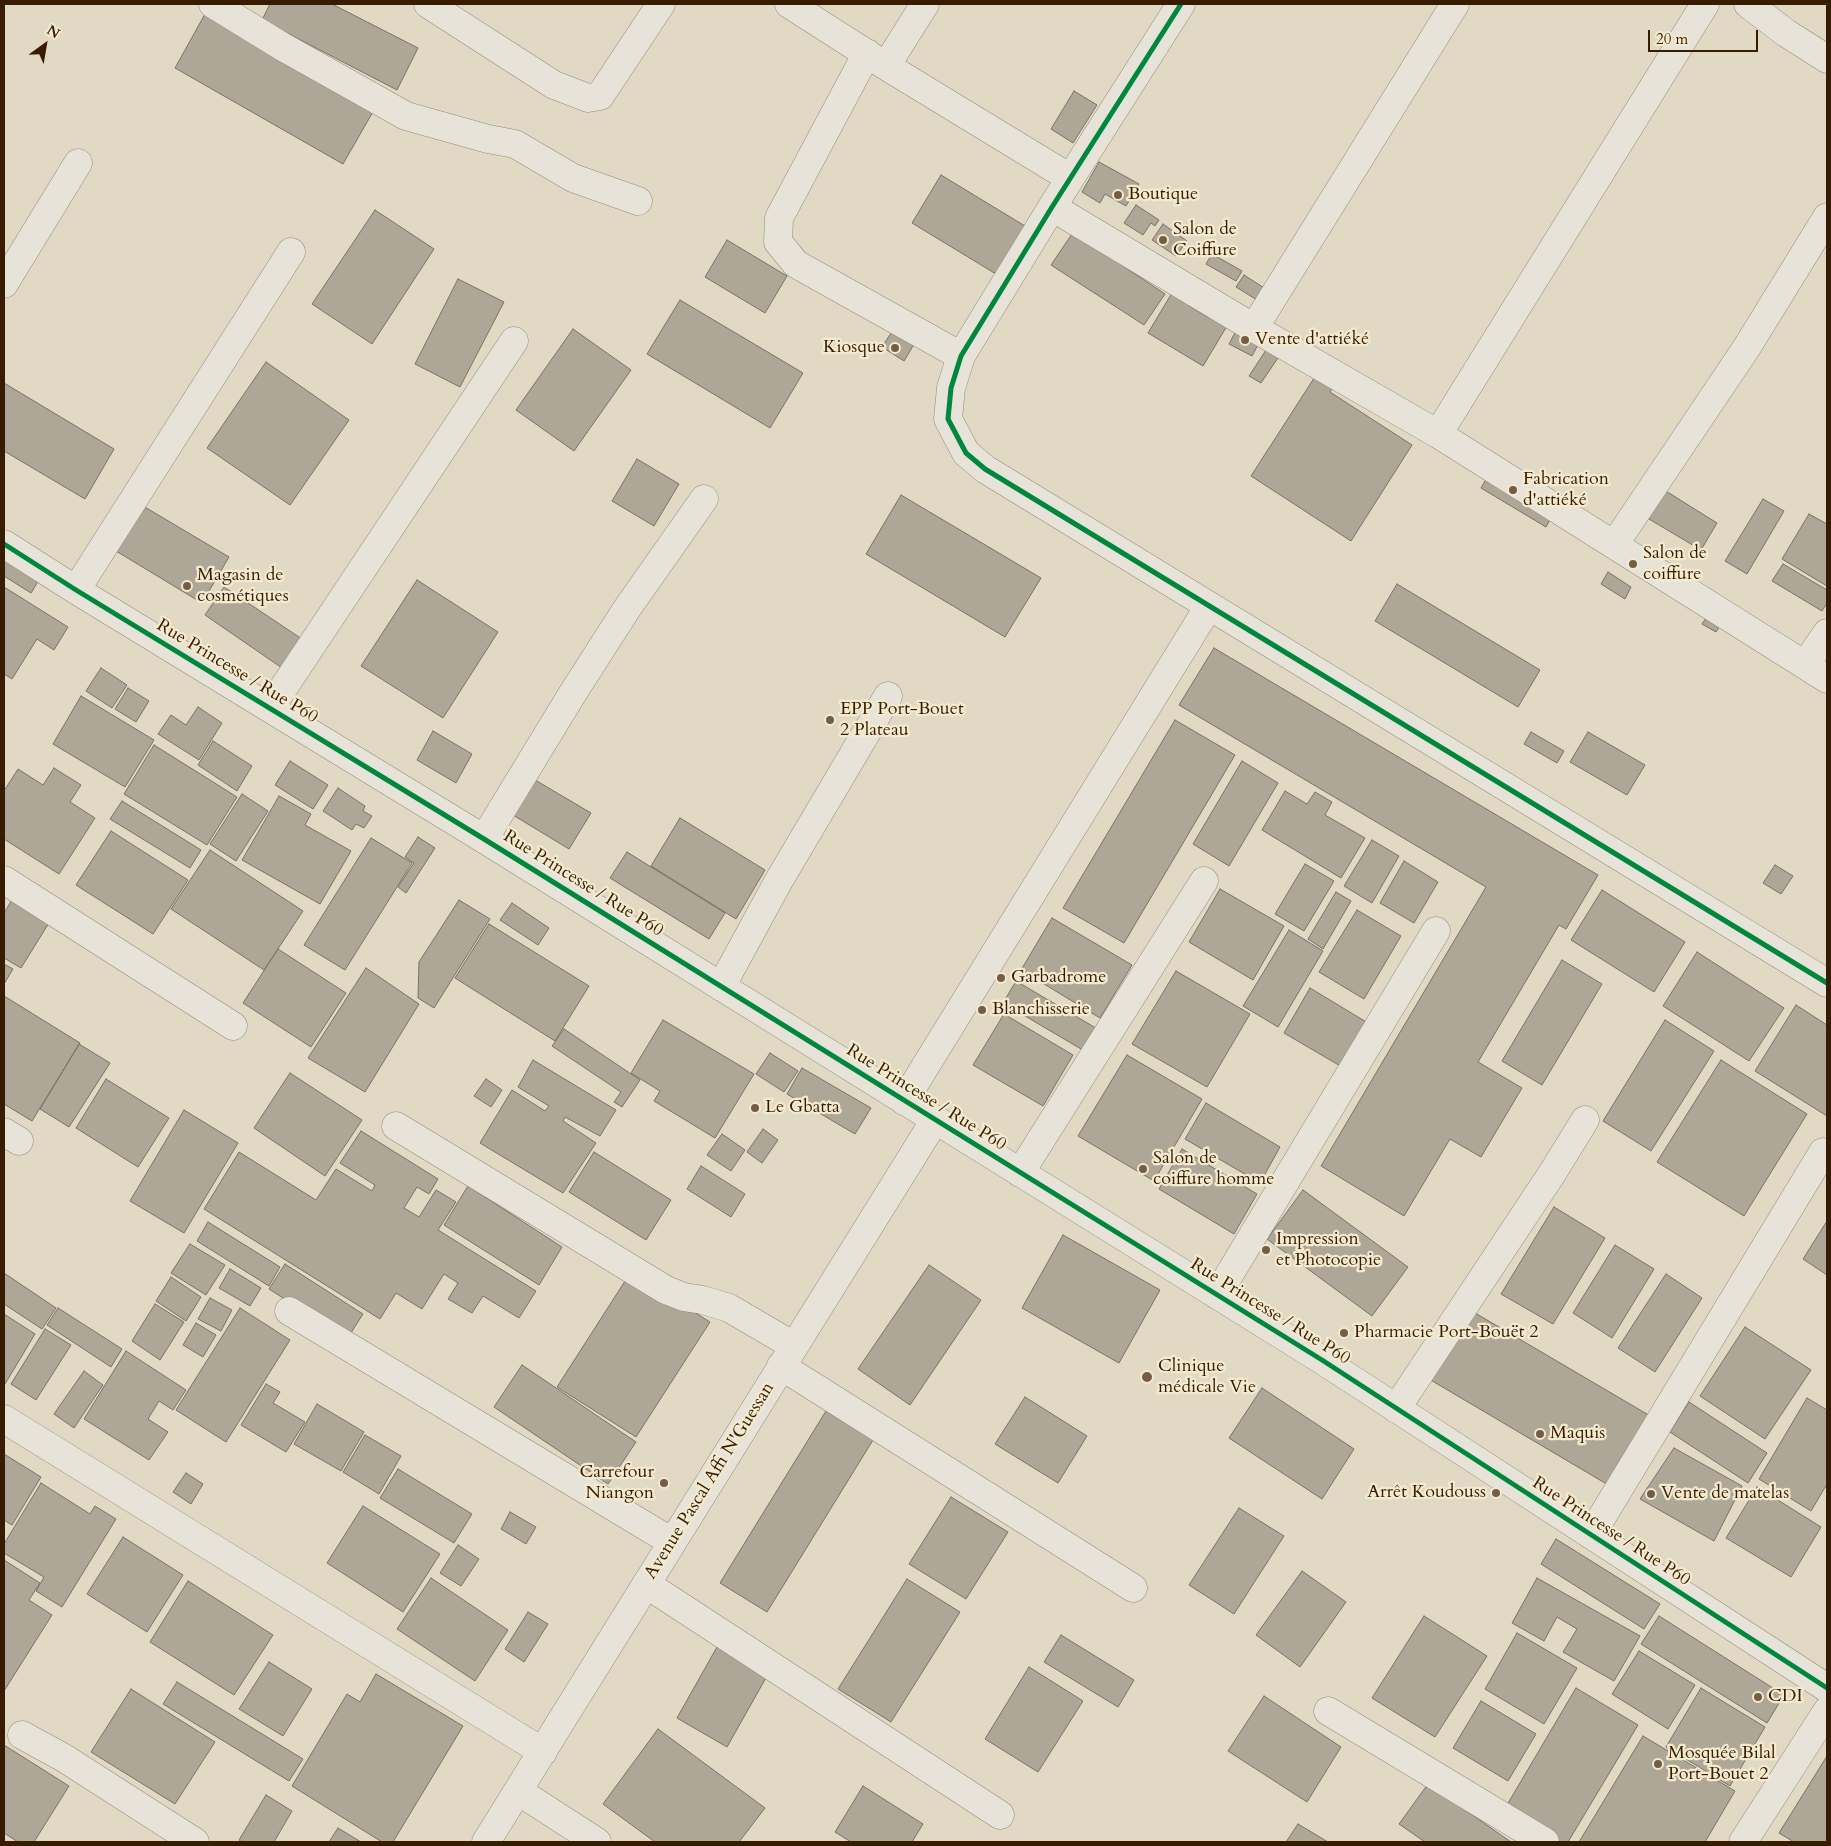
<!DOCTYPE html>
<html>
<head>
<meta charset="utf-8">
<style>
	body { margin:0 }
	#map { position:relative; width:1831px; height:1846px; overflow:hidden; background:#e1d9c4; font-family:Cardo,serif }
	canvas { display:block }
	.frame { position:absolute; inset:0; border:5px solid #381c01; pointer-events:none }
	.north { position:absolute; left:20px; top:20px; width:50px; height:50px; -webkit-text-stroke:4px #f4ead0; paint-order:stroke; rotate:32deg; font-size:14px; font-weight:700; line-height:20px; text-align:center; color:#381c01 }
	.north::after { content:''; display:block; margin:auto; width:18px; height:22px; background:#381c01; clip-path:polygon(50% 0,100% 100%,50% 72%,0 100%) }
	.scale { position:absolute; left:1648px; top:30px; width:110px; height:22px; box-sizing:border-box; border:2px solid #381c01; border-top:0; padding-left:6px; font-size:15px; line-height:18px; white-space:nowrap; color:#381c01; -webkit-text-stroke:4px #f4ead0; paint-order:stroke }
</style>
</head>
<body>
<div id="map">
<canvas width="1831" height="1846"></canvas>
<div class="frame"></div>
<div class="north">N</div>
<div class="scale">20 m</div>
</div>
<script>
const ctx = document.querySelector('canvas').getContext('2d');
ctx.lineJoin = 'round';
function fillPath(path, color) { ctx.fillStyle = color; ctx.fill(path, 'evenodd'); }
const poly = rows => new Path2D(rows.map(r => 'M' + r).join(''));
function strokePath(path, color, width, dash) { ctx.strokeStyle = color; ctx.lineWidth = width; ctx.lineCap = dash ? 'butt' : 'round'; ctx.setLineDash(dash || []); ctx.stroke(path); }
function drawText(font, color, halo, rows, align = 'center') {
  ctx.font = font + ' Cardo,serif'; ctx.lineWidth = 4.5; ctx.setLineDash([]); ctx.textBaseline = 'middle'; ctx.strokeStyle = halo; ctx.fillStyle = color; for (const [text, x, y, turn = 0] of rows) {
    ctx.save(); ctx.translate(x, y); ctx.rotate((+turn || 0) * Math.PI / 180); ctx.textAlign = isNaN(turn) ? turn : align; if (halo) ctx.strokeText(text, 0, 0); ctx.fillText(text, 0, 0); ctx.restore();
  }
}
const building = poly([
	[270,4,332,4,418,48,397,90,262,20,270,4],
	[205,14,374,110,343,164,175,68,205,14],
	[1074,91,1097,105,1073,143,1051,129,1074,91],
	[1099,162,1139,184,1126,206,1105,194,1100,203,1082,192,1099,162],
	[941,175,1025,226,996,274,912,223,941,175],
	[1136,205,1159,220,1155,226,1151,223,1143,235,1124,223,1136,205],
	[375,210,434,249,372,344,312,304,375,210],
	[1163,224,1187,241,1176,256,1152,240,1163,224],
	[1076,228,1087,242,1165,294,1144,325,1051,265,1076,228],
	[727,240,787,276,765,313,705,277,727,240],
	[1212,254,1242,271,1236,281,1206,264,1212,254],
	[1244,275,1269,291,1262,303,1236,287,1244,275],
	[458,279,504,302,460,387,415,364,458,279],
	[1175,288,1193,298,1188,305,1209,318,1214,311,1230,321,1203,366,1148,333,1175,288],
	[680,300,803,373,770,428,647,354,680,300],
	[895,327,916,341,904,361,882,347,895,327],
	[1238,327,1261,339,1252,356,1229,344,1238,327],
	[573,329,631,370,574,451,516,410,573,329],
	[1270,344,1282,352,1261,383,1249,376,1270,344],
	[266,362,349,420,290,505,207,448,266,362],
	[1318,372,1336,383,1330,392,1412,445,1351,541,1251,476,1318,372],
	[4,383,114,449,85,499,4,451,4,383],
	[637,459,679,484,654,526,612,501,637,459],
	[1489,474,1554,513,1546,527,1481,488,1489,474],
	[1661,488,1717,523,1701,550,1644,516,1661,488],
	[901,495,1041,578,1005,637,866,554,901,495],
	[1763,499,1784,511,1747,574,1725,561,1763,499],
	[143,506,229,557,202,603,116,551,143,506],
	[1809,514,1827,524,1827,586,1782,559,1809,514],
	[4,555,40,578,31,593,4,576,4,555],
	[1783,564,1827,590,1827,603,1822,611,1772,581,1783,564],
	[1608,572,1631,587,1625,599,1601,584,1608,572],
	[417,580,498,632,443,718,361,666,417,580],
	[1397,584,1540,670,1518,707,1375,621,1397,584],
	[4,587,68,627,54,650,37,639,12,679,4,674,4,587],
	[224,587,302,639,282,668,205,615,224,587],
	[1706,618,1724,619,1716,632,1702,624,1706,618],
	[1214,648,1598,875,1566,929,1559,925,1478,1062,1522,1088,1481,1157,1450,1139,1404,1216,1321,1166,1486,887,1179,705,1214,648],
	[101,668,127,685,112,708,86,691,101,668],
	[128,688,149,701,136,722,115,709,128,688],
	[81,696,154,740,125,787,53,744,81,696],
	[198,707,222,723,199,760,158,734,171,715,186,725,198,707],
	[1175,720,1235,755,1124,943,1063,908,1175,720],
	[433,731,472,754,456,783,417,760,433,731],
	[1531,732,1564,751,1557,763,1524,744,1531,732],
	[1588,732,1645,765,1627,795,1570,762,1588,732],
	[213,741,252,766,237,791,198,765,213,741],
	[154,745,237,797,207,845,124,794,154,745],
	[290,761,328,785,313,809,275,785,290,761],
	[1242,761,1278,783,1229,866,1193,844,1242,761],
	[54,768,81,785,70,802,95,818,59,874,4,839,4,791,18,769,43,785,54,768],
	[530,777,591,813,569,849,508,812,530,777],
	[338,788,365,806,363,811,372,816,364,828,356,824,352,830,323,811,338,788],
	[1285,791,1307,804,1315,792,1332,802,1325,815,1365,838,1341,878,1262,830,1285,791],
	[242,794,268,811,236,861,210,844,242,794],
	[279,796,311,814,305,825,351,851,320,904,242,860,279,796],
	[122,801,201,850,190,868,110,819,122,801],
	[680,818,765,870,736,919,651,866,680,818],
	[111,831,188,880,153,934,76,885,111,831],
	[418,837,435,848,406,893,398,887,414,863,405,857,418,837],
	[371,838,412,863,345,970,304,945,371,838],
	[1372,840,1399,856,1372,903,1344,886,1372,840],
	[210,850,303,911,264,970,171,909,210,850],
	[627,852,725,913,709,939,610,878,627,852],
	[1404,861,1438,882,1414,923,1380,903,1404,861],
	[1305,864,1334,881,1304,931,1275,914,1305,864],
	[1775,865,1793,876,1781,894,1763,883,1775,865],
	[1220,889,1284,926,1253,980,1189,942,1220,889],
	[1602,890,1685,942,1654,992,1571,940,1602,890],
	[1336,892,1351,901,1323,949,1308,939,1336,892],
	[15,895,52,918,21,968,4,958,4,913,15,895],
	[459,900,490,919,434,1008,418,998,419,962,459,900],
	[512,903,549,928,538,945,500,920,512,903],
	[1357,910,1401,936,1364,999,1319,972,1357,910],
	[1052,918,1132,965,1100,1018,1021,970,1052,918],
	[489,924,589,986,555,1041,455,978,489,924],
	[1289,930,1323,951,1278,1027,1243,1006,1289,930],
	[278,949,346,993,311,1047,243,1003,278,949],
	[1697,952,1784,1008,1749,1061,1663,1006,1697,952],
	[1562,960,1602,984,1542,1085,1502,1061,1562,960],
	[4,964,13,969,4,984,4,964],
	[366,968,419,1004,365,1092,308,1058,366,968],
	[1176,971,1250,1014,1207,1087,1132,1044,1176,971],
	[1016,981,1106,1034,1093,1056,1003,1003,1016,981],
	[1310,988,1368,1023,1342,1067,1284,1033,1310,988],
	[4,996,80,1043,32,1121,4,1104,4,996],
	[1796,1005,1827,1025,1827,1116,1755,1071,1796,1005],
	[1004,1014,1073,1055,1043,1106,973,1065,1004,1014],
	[663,1020,754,1074,715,1138,654,1101,660,1091,631,1073,663,1020],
	[1665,1020,1714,1051,1651,1151,1603,1121,1665,1020],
	[564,1029,640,1080,622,1107,614,1102,621,1092,552,1046,564,1029],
	[79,1044,110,1063,69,1127,40,1109,79,1044],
	[770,1053,798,1071,784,1092,756,1074,770,1053],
	[1127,1055,1202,1099,1154,1181,1078,1136,1127,1055],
	[533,1060,616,1110,600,1136,565,1117,563,1121,596,1143,563,1193,480,1143,512,1090,545,1111,549,1106,518,1087,533,1060],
	[1721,1060,1807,1114,1744,1216,1657,1162,1721,1060],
	[802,1068,871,1108,855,1134,787,1094,802,1068],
	[290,1073,362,1120,325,1176,254,1128,290,1073],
	[106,1079,169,1118,138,1167,76,1128,106,1079],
	[486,1079,502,1090,491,1107,474,1096,486,1079],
	[1206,1103,1280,1147,1260,1183,1185,1139,1206,1103],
	[184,1110,238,1143,184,1233,130,1201,184,1110],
	[763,1129,778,1140,762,1163,747,1152,763,1129],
	[361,1131,438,1179,429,1194,417,1187,404,1208,419,1217,436,1190,456,1202,438,1230,536,1291,519,1318,483,1296,472,1313,448,1299,458,1283,444,1274,422,1309,396,1293,380,1319,204,1209,239,1152,316,1200,336,1169,372,1191,375,1185,340,1163,361,1131],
	[722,1134,745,1150,731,1171,707,1155,722,1134],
	[1182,1149,1257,1194,1234,1234,1159,1189,1182,1149],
	[594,1152,671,1200,646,1240,569,1192,594,1152],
	[701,1166,745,1194,731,1217,687,1189,701,1166],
	[468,1186,562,1247,539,1285,444,1225,468,1186],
	[1303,1190,1408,1267,1372,1316,1267,1239,1303,1190],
	[1554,1207,1605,1238,1553,1324,1501,1294,1554,1207],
	[1827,1221,1827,1275,1803,1259,1827,1221],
	[208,1222,280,1267,269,1286,197,1241,208,1222],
	[1063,1235,1160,1290,1119,1363,1022,1308,1063,1235],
	[190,1244,225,1265,206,1295,171,1273,190,1244],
	[1615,1245,1654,1269,1612,1338,1573,1313,1615,1245],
	[285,1264,363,1314,347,1339,269,1289,285,1264],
	[929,1265,981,1300,910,1405,858,1369,929,1265],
	[230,1269,261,1288,250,1306,219,1288,230,1269],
	[4,1273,56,1308,42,1329,4,1304,4,1273],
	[1666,1274,1702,1298,1655,1372,1618,1348,1666,1274],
	[171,1277,201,1297,186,1321,156,1301,171,1277],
	[627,1278,653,1286,710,1322,636,1437,557,1387,627,1278],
	[210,1298,232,1310,221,1331,198,1319,210,1298],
	[155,1304,184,1322,160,1360,132,1341,155,1304],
	[58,1308,122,1349,111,1367,47,1325,58,1308],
	[240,1308,290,1340,226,1442,176,1410,240,1308],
	[1470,1310,1652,1417,1610,1486,1429,1379,1470,1310],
	[4,1314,35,1334,5,1384,4,1383,4,1314],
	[196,1323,216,1335,203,1357,183,1345,196,1323],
	[1745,1327,1811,1370,1765,1439,1700,1396,1745,1327],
	[45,1329,71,1345,36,1400,11,1384,45,1329],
	[126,1351,186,1390,173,1410,159,1401,148,1419,168,1432,149,1460,84,1419,126,1351],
	[522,1365,636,1442,608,1484,494,1407,522,1365],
	[84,1371,103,1385,74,1428,54,1414,84,1371],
	[266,1384,280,1392,273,1403,305,1422,286,1452,241,1425,266,1384],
	[1262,1388,1354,1449,1322,1499,1229,1438,1262,1388],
	[1025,1397,1087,1436,1058,1483,995,1444,1025,1397],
	[1807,1398,1827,1410,1827,1484,1811,1511,1759,1479,1807,1398],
	[1689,1402,1767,1453,1748,1483,1670,1432,1689,1402],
	[317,1404,364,1432,341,1471,294,1444,317,1404],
	[826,1411,873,1440,767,1612,720,1583,826,1411],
	[365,1435,401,1456,379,1494,343,1472,365,1435],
	[1674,1448,1742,1486,1714,1541,1640,1499,1674,1448],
	[4,1454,41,1477,12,1525,4,1520,4,1454],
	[398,1469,472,1514,454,1543,380,1498,398,1469],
	[186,1473,203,1484,191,1504,173,1492,186,1473],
	[41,1483,90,1514,95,1506,116,1519,62,1607,36,1591,44,1577,4,1553,4,1544,41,1483],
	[1757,1487,1821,1527,1791,1577,1726,1538,1757,1487],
	[951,1497,1008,1532,966,1599,909,1564,951,1497],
	[363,1506,440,1554,403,1612,327,1563,363,1506],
	[1239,1508,1284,1536,1234,1614,1189,1585,1239,1508],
	[510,1512,536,1527,526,1544,501,1529,510,1512],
	[123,1537,183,1575,147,1632,87,1594,123,1537],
	[1556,1539,1660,1604,1644,1629,1541,1564,1556,1539],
	[458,1545,479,1559,461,1586,440,1573,458,1545],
	[4,1560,40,1583,29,1600,52,1615,4,1691,4,1560],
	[1302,1571,1346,1602,1300,1667,1256,1635,1302,1571],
	[431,1578,508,1630,475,1681,397,1629,431,1578],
	[1537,1578,1640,1636,1614,1681,1563,1652,1577,1629,1557,1617,1544,1641,1512,1623,1537,1578],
	[907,1579,960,1612,891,1722,838,1689,907,1579],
	[188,1581,273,1635,234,1695,150,1642,188,1581],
	[528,1612,548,1624,524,1662,505,1649,528,1612],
	[1424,1616,1487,1656,1435,1737,1372,1698,1424,1616],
	[1659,1616,1784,1695,1767,1723,1641,1644,1659,1616],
	[1517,1633,1577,1668,1544,1724,1485,1689,1517,1633],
	[1061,1635,1134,1680,1118,1707,1044,1662,1061,1635],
	[717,1647,767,1676,727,1747,677,1718,717,1647],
	[1639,1651,1695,1685,1668,1729,1612,1694,1639,1651],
	[269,1662,312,1689,283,1736,239,1709,269,1662],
	[1029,1667,1083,1701,1038,1772,985,1739,1029,1667],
	[376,1674,463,1726,393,1842,382,1842,292,1786,347,1694,360,1702,376,1674],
	[177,1682,303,1759,289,1781,163,1704,177,1682],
	[1576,1688,1638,1725,1568,1842,1557,1842,1504,1810,1576,1688],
	[1701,1688,1765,1727,1730,1786,1666,1747,1701,1688],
	[131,1689,215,1742,175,1804,91,1752,131,1689],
	[1264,1696,1341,1747,1307,1802,1228,1751,1264,1696],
	[1481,1701,1536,1734,1508,1781,1453,1748,1481,1701],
	[658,1729,765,1808,739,1842,655,1842,603,1804,658,1729],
	[1643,1736,1735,1791,1705,1842,1579,1842,1643,1736],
	[4,1745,69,1786,34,1842,18,1842,4,1833,4,1745],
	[1827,1756,1827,1842,1794,1842,1779,1833,1827,1756],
	[1428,1784,1511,1842,1425,1842,1399,1824,1428,1784],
	[863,1786,923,1824,912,1842,851,1842,835,1832,863,1786],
	[266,1795,292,1811,274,1842,242,1842,239,1840,266,1795],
	[1298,1824,1328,1842,1286,1842,1298,1824],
	[338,1828,361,1842,329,1842,338,1828]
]);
fillPath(building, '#aea697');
strokePath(building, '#7a7163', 1);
const minor = poly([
	[213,4,283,47,406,116,488,139,515,144,573,178,638,201],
	[428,4,554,85,588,98,600,96,661,4],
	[789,4,886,66,1070,178],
	[1181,4,1052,207,961,356,951,388,948,419,966,453,985,469,1827,983],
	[1748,4,1786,33,1827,59],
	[867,53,779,218,778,242,796,264,961,356],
	[886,66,925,4],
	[1052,207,1254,328,1438,434,1827,679],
	[4,284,78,163],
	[1254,328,1455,4],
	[1438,434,1705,4],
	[4,544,76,590,484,839,1322,1360,1827,1688],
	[1614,545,1747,347,1827,217],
	[76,590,291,252],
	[1805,665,1827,633],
	[270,708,514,341],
	[484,839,571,696,626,610,704,499],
	[4,880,233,1026],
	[721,987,778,882,888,696],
	[904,1101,1209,606],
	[396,1126,666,1290,684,1297,703,1300,729,1308,794,1346],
	[4,1132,19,1141],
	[1020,1173,1204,881],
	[1217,1295,1436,931],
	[289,1311,672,1542],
	[781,1366,1133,1588],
	[1396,1409,1553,1172,1585,1120],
	[4,1419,543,1752],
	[1591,1535,1823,1152],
	[646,1584,1000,1815],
	[1328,1711,1545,1842],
	[22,1735,64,1758,195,1842],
	[518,1791,597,1842],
	[486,1842,935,1120],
	[1743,1842,1827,1711]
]);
strokePath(minor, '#938b7b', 29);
strokePath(minor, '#e7e3d8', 28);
strokePath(poly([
	[1181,4,1052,207,961,356,951,388,948,419,966,453,985,469,1827,983],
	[4,544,76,590,484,839,1322,1360,1827,1688]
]), '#00873e', 5);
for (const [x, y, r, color] of [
	[1118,195,5,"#735e45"],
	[1163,240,5,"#735e45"],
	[1245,340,5,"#735e45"],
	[895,348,5,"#735e45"],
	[1513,490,5,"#735e45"],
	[1633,564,5,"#735e45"],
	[187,586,5,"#735e45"],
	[830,720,5,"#735e45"],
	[1001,978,5,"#735e45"],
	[982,1010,5,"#735e45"],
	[755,1108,5,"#735e45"],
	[1143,1169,5,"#735e45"],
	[1266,1250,5,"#735e45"],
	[1344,1333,5,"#735e45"],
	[1147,1377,6,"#735e45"],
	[1540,1434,5,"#735e45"],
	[664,1483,5,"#735e45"],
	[1496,1493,5,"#735e45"],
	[1651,1494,5,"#735e45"],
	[1758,1697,5,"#735e45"],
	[1658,1764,5,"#735e45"]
]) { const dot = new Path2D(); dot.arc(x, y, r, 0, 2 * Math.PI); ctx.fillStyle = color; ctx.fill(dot); strokePath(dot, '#f4ead0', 2); }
drawText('18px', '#381c01', '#f4ead0', [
	["Boutique",1128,195],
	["Salon de",1173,230],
	["Coiffure",1173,251],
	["Vente d'attiéké",1255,340],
	["Kiosque",885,348,"right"],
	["Fabrication",1523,480],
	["d'attiéké",1523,501],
	["Salon de",1643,554],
	["coiffure",1643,575],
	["Magasin de",197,576],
	["cosmétiques",197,597],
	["EPP Port-Bouet",840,710],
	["2 Plateau",840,731],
	["Garbadrome",1011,978],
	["Blanchisserie",992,1010],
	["Le Gbatta",765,1108],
	["Salon de",1153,1159],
	["coiffure homme",1153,1180],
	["Impression",1276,1240],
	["et Photocopie",1276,1261],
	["Pharmacie Port-Bouët 2",1354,1333],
	["Clinique",1158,1367],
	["médicale Vie",1158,1388],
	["Maquis",1550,1434],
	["Carrefour",654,1473,"right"],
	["Niangon",654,1494,"right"],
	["Arrêt Koudouss",1486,1493,"right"],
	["Vente de matelas",1661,1494],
	["CDI",1768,1697],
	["Mosquée Bilal",1668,1754],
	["Port-Bouet 2",1668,1775]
], 'left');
drawText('18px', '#381c01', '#f4ead0', [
	["Rue Princesse / Rue P60",237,672,31],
	["Rue Princesse / Rue P60",583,884,32],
	["Rue Princesse / Rue P60",926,1098,32],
	["Rue Princesse / Rue P60",1270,1312,32],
	["Avenue Pascal Affi N'Guessan",710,1481,-58],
	["Rue Princesse / Rue P60",1611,1532,33]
]);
</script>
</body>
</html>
